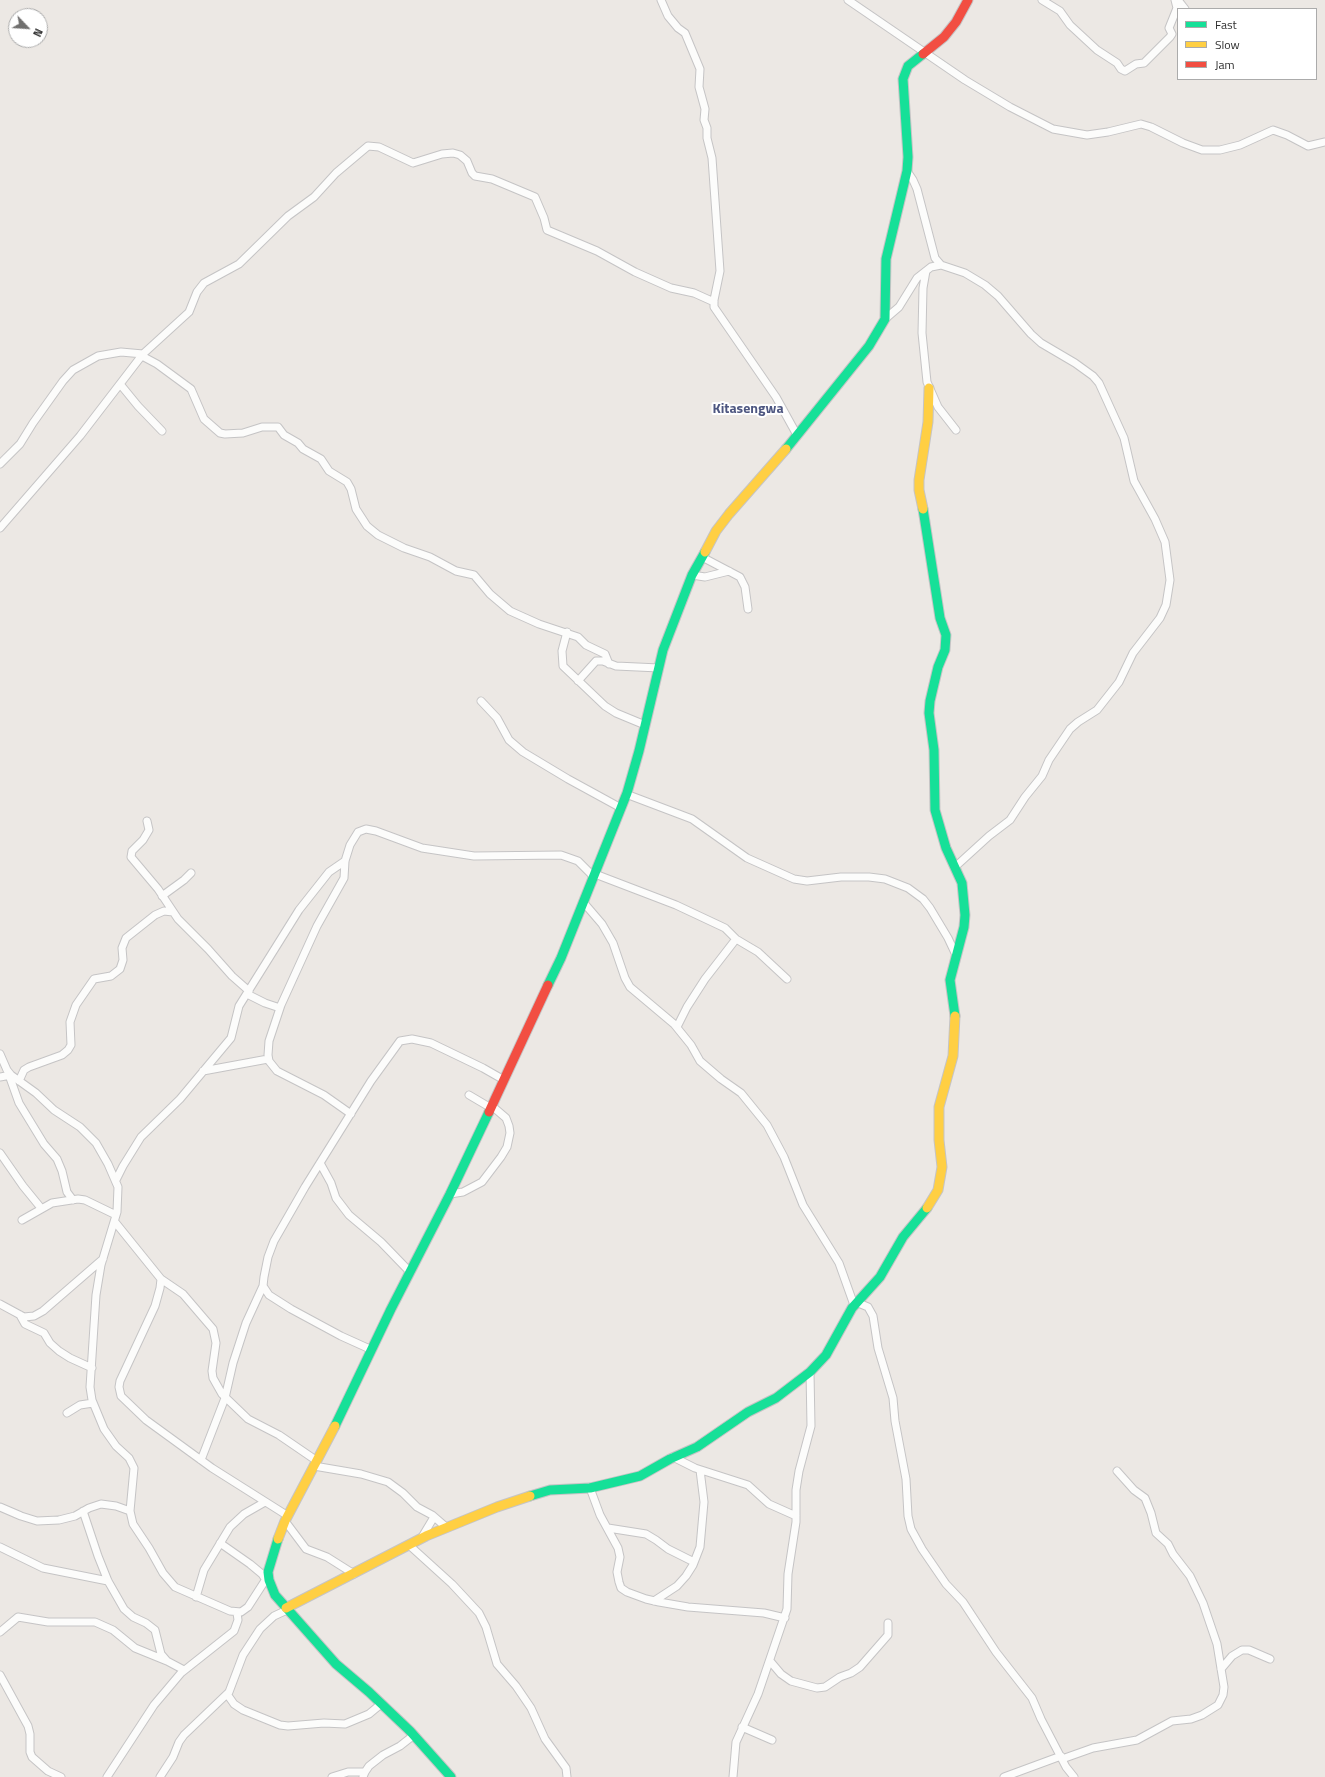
<!DOCTYPE html>
<html>
<head>
<meta charset="utf-8">
<style>
	body { margin:0 }
	#map { position:relative; width:1325px; height:1777px; overflow:hidden; background:#ece8e4; font-family:"Titillium Web",sans-serif }
	canvas { display:block }
	.legend { position:absolute; left:1177px; top:8px; width:140px; height:72px; box-sizing:border-box; background:#fff; border:1px solid #ababab; margin:0; padding:5px 7px; list-style:none; font-size:12px; color:#2e2e2e }
	.legend li { display:flex; align-items:center; gap:8px; height:20px }
	.legend b { width:20px; border:1px solid #ababab }
	.north { position:absolute; left:8px; top:8px; width:40px; height:40px; box-sizing:border-box; background:#fff; border:1px solid #ababab; border-radius:50%; rotate:115deg; font-size:11px; font-weight:700; line-height:16px; text-align:center; color:#2e2e2e }
	.north::after { content:''; display:block; margin:auto; width:14px; height:18px; background:#706f6e; clip-path:polygon(50% 0,100% 100%,50% 72%,0 100%) }
</style>
</head>
<body>
<div id="map">
<canvas width="1325" height="1777"></canvas>
<ul class="legend">
<li><b style="height:5px;background:#16e098"></b>Fast</li>
<li><b style="height:5px;background:#ffcf43"></b>Slow</li>
<li><b style="height:5px;background:#f24e42"></b>Jam</li>
</ul>
<div class="north">N</div>
</div>
<script>
const ctx = document.querySelector('canvas').getContext('2d');
ctx.lineJoin = 'round';
const poly = rows => new Path2D(rows.map(r => 'M' + r).join(''));
function strokePath(path, color, width, dash) { ctx.strokeStyle = color; ctx.lineWidth = width; ctx.lineCap = dash ? 'butt' : 'round'; ctx.setLineDash(dash || []); ctx.stroke(path); }
function drawText(font, color, halo, rows, align = 'center') {
  ctx.font = font + ' "Titillium Web",sans-serif'; ctx.lineWidth = 4; ctx.setLineDash([]); ctx.textBaseline = 'middle'; ctx.strokeStyle = halo; ctx.fillStyle = color; for (const [text, x, y, turn = 0] of rows) {
    ctx.save(); ctx.translate(x, y); ctx.rotate((+turn || 0) * Math.PI / 180); ctx.textAlign = isNaN(turn) ? turn : align; if (halo) ctx.strokeText(text, 0, 0); ctx.fillText(text, 0, 0); ctx.restore();
  }
}
const street = poly([
	[661,0,668,16,678,28,685,33,700,69,699,87,705,109,704,120,707,128,707,138,712,158,720,271,714,300,714,307,776,397,797,435],
	[848,0,965,80,1010,107,1053,129,1087,135,1108,132,1141,124,1151,127,1183,143,1202,150,1220,150,1240,145,1273,130,1287,135,1308,146,1325,142],
	[1042,0,1060,11,1070,25,1097,50,1117,63,1121,69,1125,71,1136,64,1144,63,1170,37,1172,34,1169,28,1177,8,1175,0],
	[1178,0,1185,9],
	[907,171,913,180,917,189,935,258,941,265,965,273,985,285,998,296,1031,334,1041,343,1075,363,1093,376,1099,383,1124,438,1134,481,1155,519,1165,542,1170,580,1166,605,1160,618,1133,653,1119,682,1097,710,1078,722,1070,729,1049,760,1042,776,1025,797,1010,820,989,836,955,867],
	[926,271,923,288,922,333,927,382,938,407,956,430],
	[885,319,899,307,917,278,931,267,941,265],
	[142,356,157,364,191,389,204,419,220,433,225,434,243,433,262,427,278,427,284,435,298,443,303,449,321,459,329,471,347,482,351,489,356,509,367,526,378,535,404,548,430,557,456,571,474,575,490,594,510,611,539,624,578,637,586,645,605,654,609,664],
	[120,384,138,406,162,431],
	[0,464,20,444,33,423,63,381,73,370,98,356,121,352,143,354],
	[0,528,80,436,143,354,189,312,197,292,204,283,239,264,288,216,314,197,336,173,368,146,379,147,413,163,442,154,453,153,460,155,467,161,472,173,475,176,492,179,535,197,544,218,547,230,597,251,635,272,671,288,694,293,714,302],
	[702,557,740,577,745,587,748,609],
	[692,575,705,577,729,571],
	[567,632,562,651,563,666,605,706,616,713,645,725],
	[578,681,596,661,603,661,616,666,659,668],
	[481,701,497,718,509,740,523,752,568,779,621,808],
	[626,794,692,819,747,858,794,879,807,881,841,877,869,877,885,879,908,888,923,899,930,908,948,938,956,955],
	[147,821,149,830,143,840,132,851,131,857,158,889,178,919,208,949,232,976,249,991],
	[595,874,676,905,725,928,736,939,758,952,787,979],
	[162,896,184,880,191,873],
	[584,903,602,924,613,943,625,978,630,987,674,1024,691,1045,700,1061,721,1079,741,1093,767,1125,784,1157,803,1205,839,1263,854,1305],
	[247,994,265,1003,280,1008],
	[677,1027,687,1007,705,979,736,939],
	[0,1054,7,1070,11,1075,36,1093,54,1110,80,1127,96,1143,108,1164,118,1187,117,1212,101,1265,96,1295,90,1387,92,1400,104,1429,116,1446,129,1458,134,1468,130,1511,133,1524,149,1548,163,1573,175,1587,230,1611,241,1612,248,1607,268,1576],
	[203,1071,268,1059],
	[9,1075,19,1103,44,1144,57,1159,62,1171,67,1192,73,1200],
	[0,1077,11,1075],
	[19,1081,24,1070,29,1067,62,1055,68,1050,71,1045,70,1022,76,1005,94,979,111,976,120,969,123,960,122,948,126,938,155,915,164,911,173,912],
	[469,1095,491,1108],
	[351,1114,324,1095,277,1071,269,1061,268,1055,269,1041,281,1005,317,926,344,878,345,861,350,845,358,832,366,829,376,831,422,848,474,856,561,855,578,861,594,877],
	[0,1153,23,1186,41,1208],
	[320,1163,331,1183,336,1198,349,1215,381,1242,410,1272],
	[116,1180,123,1166,141,1137,180,1099,231,1038,239,1006,299,910,329,872,345,861],
	[450,1194,463,1192,482,1182,501,1157,507,1147,510,1133,509,1126,506,1118,492,1106],
	[22,1220,52,1203,78,1199,85,1200,116,1215],
	[115,1222,161,1279,160,1288,155,1306,120,1381,119,1387,121,1396,146,1420,212,1468,288,1516],
	[161,1279,183,1294,213,1329,216,1343,212,1371,213,1378,222,1394,248,1419,279,1435,317,1461],
	[856,1302,868,1307,873,1316,878,1348,893,1398,895,1421,906,1479,908,1516,911,1529,922,1549,946,1584,963,1602,996,1652,1032,1698,1041,1719,1066,1767,1074,1777],
	[0,1304,24,1317,34,1316,43,1311,103,1259],
	[20,1315,25,1324,44,1333,50,1343,59,1351,70,1358,92,1368],
	[372,1350,341,1336,291,1309,269,1295,263,1286,264,1277,268,1257,274,1241,305,1187,371,1081,400,1041,412,1039,431,1043,483,1068,504,1080],
	[67,1413,80,1405,93,1403],
	[673,1457,695,1468,748,1485,769,1504,796,1516],
	[201,1460,225,1398,233,1363,246,1323,263,1286],
	[314,1466,361,1474,388,1482,403,1493,417,1507,432,1515,447,1528],
	[590,1488,600,1515,618,1548,620,1557,617,1572,619,1582,621,1588,627,1592,646,1599,659,1602,688,1607,764,1613,785,1618],
	[0,1507,21,1516,37,1521,59,1520,75,1516,89,1508,101,1504,116,1506,130,1511],
	[83,1511,98,1556,108,1581,124,1609,133,1617,146,1623,155,1630,161,1654,167,1661,184,1670],
	[285,1521,306,1549,327,1557,354,1574],
	[608,1528,646,1534,656,1540,668,1549,694,1562],
	[422,1537,434,1517],
	[220,1543,250,1564,262,1574,266,1580],
	[409,1545,452,1584,479,1613,486,1627,497,1664,516,1686,531,1708,545,1739,566,1768,567,1777],
	[0,1547,43,1568,108,1581],
	[196,1597,204,1570,230,1527,244,1514,265,1502],
	[654,1601,677,1586,686,1576,693,1565,700,1547,704,1502,700,1470],
	[0,1632,18,1617,48,1622,95,1622,113,1630,135,1648,167,1661],
	[770,1661,781,1674,791,1681,817,1688,825,1687,840,1677,851,1673,860,1667,888,1635,888,1623],
	[1221,1669,1232,1656,1242,1650,1249,1650,1270,1659],
	[0,1675,28,1726,30,1734,30,1752,32,1757,48,1771,61,1777],
	[227,1694,234,1704,243,1710,280,1725,288,1726,324,1723,345,1724,369,1714,381,1704],
	[742,1727,772,1740],
	[1062,1759,1093,1748,1137,1740,1172,1721,1191,1719,1202,1715,1218,1705,1223,1695,1224,1687,1217,1644,1203,1603,1190,1576,1173,1554,1168,1544,1156,1533,1151,1513,1145,1498,1134,1490,1117,1471],
	[107,1777,154,1705,181,1673,234,1631,238,1620,237,1613],
	[160,1777,173,1757,179,1742,184,1735,229,1692,243,1655,260,1629,274,1616,287,1610],
	[332,1777,348,1772,365,1772],
	[363,1777,365,1772,369,1766,383,1755,400,1746,414,1735],
	[733,1777,736,1742,758,1694,787,1609,788,1574,796,1522,796,1490,799,1471,811,1426,810,1372],
	[1004,1777,1061,1756]
]);
const fast = poly([
	[786,449,869,346,885,319,886,259,907,171,908,157,903,79,908,66,923,54],
	[923,509,940,618,946,635,945,650,938,667,930,701,929,713,934,750,935,810,946,848,962,883,965,915,964,927,950,980,955,1016],
	[548,985,561,958,627,793,639,751,663,650,692,575,705,552],
	[335,1426,391,1309,450,1194,489,1112],
	[530,1496,550,1490,590,1488,640,1476,670,1459,697,1447,748,1412,776,1398,810,1372,826,1355,852,1308,880,1277,903,1237,927,1208],
	[278,1539,268,1572,269,1580,275,1595,336,1664,369,1692,410,1731,451,1777]
]);
const slow = poly([
	[923,509,919,490,919,480,928,422,929,388],
	[705,552,716,531,729,514,786,449],
	[927,1208,938,1190,942,1167,939,1140,939,1107,953,1056,955,1016],
	[278,1539,285,1521,335,1426],
	[286,1608,426,1536,497,1507,530,1496]
]);
const jam = poly([
	[923,54,944,37,956,22,968,0],
	[489,1112,548,985]
]);
strokePath(street, '#c5c4c5', 9);
strokePath(fast, '#c5c4c5', 11);
strokePath(slow, '#c5c4c5', 11);
strokePath(jam, '#c5c4c5', 11);
strokePath(street, '#fcfcfb', 7);
strokePath(fast, '#16e098', 9);
strokePath(slow, '#ffcf43', 9);
strokePath(jam, '#f24e42', 9);
drawText('bold 14px', '#4d5680', '#fff', [
	["Kitasengwa",748,410]
]);
</script>
</body>
</html>
